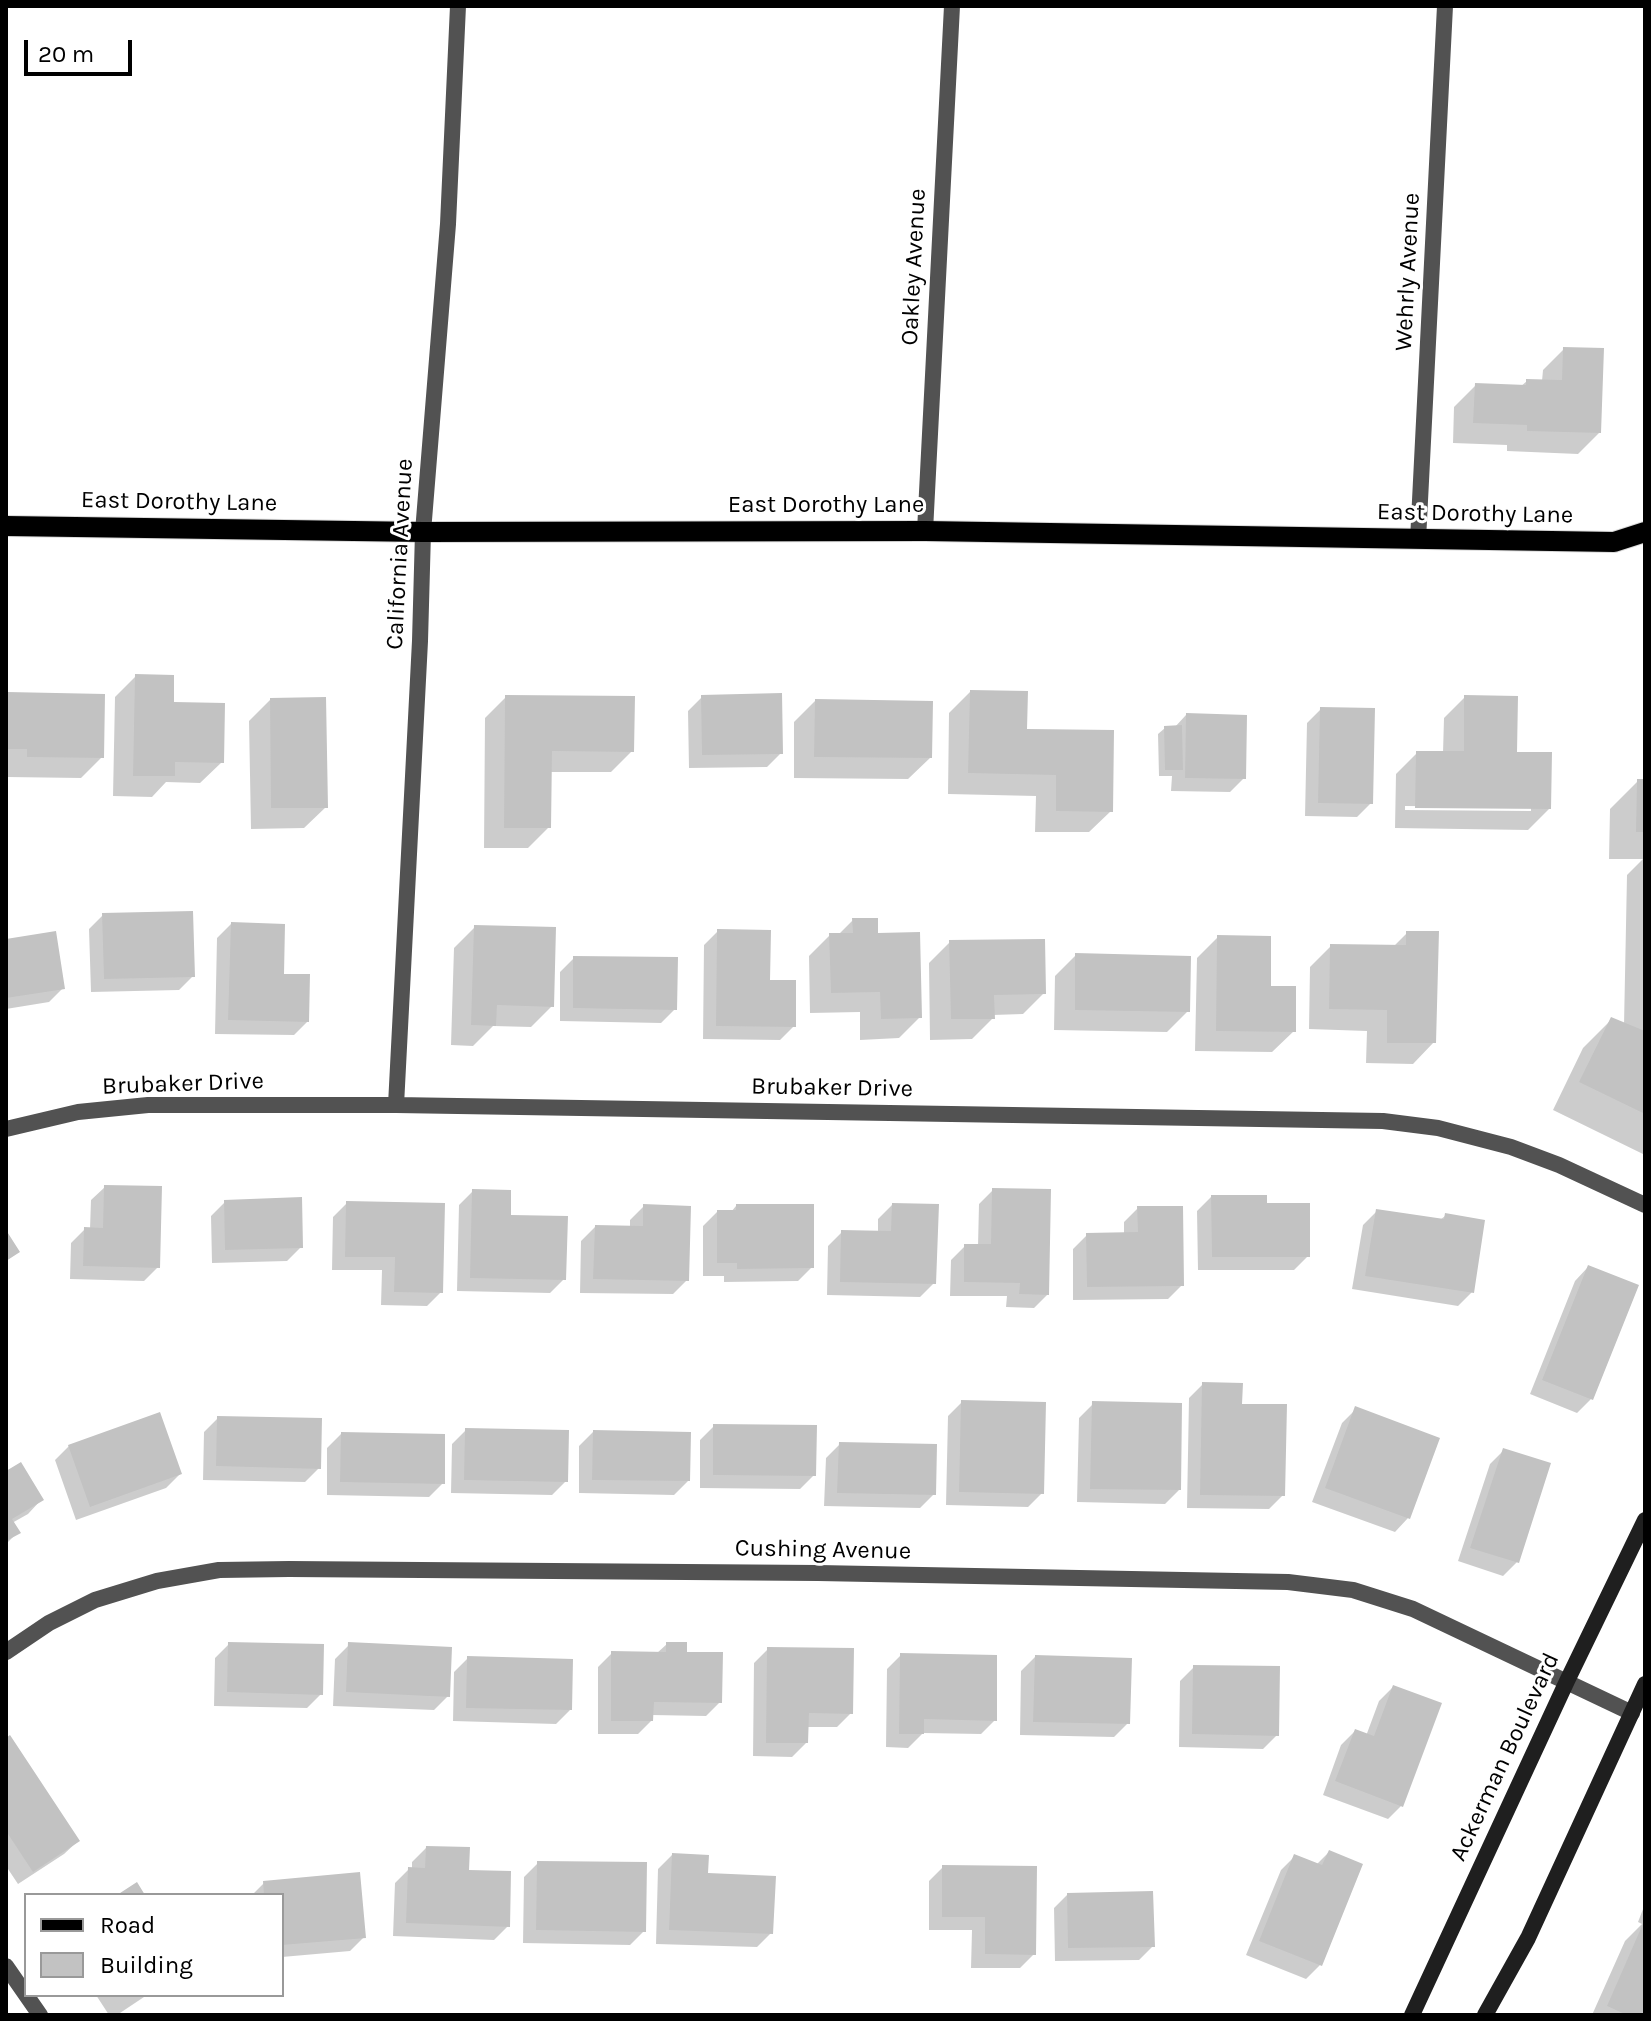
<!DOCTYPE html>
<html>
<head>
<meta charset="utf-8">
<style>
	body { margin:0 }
	#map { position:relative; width:1651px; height:2021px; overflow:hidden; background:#fff; font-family:Karla,sans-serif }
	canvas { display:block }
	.frame { position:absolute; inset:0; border:8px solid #000; pointer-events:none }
	.legend { position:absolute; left:24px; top:1893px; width:260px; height:104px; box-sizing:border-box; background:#fff; border:2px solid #999; margin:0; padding:10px 14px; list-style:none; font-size:24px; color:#000 }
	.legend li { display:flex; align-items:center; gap:16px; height:40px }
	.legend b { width:40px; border:2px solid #999 }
	.scale { position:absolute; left:24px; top:40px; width:108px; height:36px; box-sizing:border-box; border:4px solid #000; border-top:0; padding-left:10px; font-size:24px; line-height:28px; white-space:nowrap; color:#000; -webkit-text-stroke:6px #fff; paint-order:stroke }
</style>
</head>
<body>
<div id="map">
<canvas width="1651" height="2021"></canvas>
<div class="frame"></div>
<ul class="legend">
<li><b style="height:10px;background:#000"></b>Road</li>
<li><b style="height:22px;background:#c2c2c2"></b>Building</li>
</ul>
<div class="scale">20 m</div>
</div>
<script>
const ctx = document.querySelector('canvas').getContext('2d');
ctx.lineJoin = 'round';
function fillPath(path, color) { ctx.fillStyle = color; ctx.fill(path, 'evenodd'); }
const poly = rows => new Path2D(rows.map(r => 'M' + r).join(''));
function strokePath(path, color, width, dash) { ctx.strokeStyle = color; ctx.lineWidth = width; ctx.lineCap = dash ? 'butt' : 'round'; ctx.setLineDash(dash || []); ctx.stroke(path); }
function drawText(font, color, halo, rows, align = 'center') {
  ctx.font = font + ' Karla,sans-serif'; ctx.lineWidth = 6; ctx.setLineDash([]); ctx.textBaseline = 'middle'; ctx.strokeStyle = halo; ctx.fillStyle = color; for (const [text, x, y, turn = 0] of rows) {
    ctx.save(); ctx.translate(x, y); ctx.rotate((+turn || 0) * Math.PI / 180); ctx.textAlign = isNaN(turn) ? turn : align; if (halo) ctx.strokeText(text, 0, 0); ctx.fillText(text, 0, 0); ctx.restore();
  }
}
fillPath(poly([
	[1564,349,1600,432,1578,454,1507,451,1507,445,1453,443,1454,407,1476,385,1520,387,1527,381,1542,381,1543,370],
	[136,676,172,704,222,762,200,783,166,782,152,797,113,796,115,697],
	[970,692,1025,731,1111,811,1089,832,1035,832,1036,796,948,794,949,713],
	[8,694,102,757,81,778,7,777,6,696],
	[506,697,632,751,611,772,550,772,549,827,528,848,484,848,485,718],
	[702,697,781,753,767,767,689,768,688,711],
	[1465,697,1515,754,1549,809,1528,830,1395,828,1396,774,1417,753,1443,753,1444,718],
	[1405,806,1531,807,1531,811,1405,810],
	[270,700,326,807,304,828,251,829,249,721],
	[815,701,930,758,908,779,794,778,794,722],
	[1321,709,1371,803,1357,817,1305,816,1307,723],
	[1186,715,1244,778,1230,792,1171,791,1172,776,1159,776,1158,734,1165,728,1174,728],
	[1638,781,1645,781,1645,1155,1553,1110,1583,1048,1611,1020,1624,1025,1627,875,1643,859,1609,859,1610,809],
	[103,915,193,976,179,990,91,992,89,929],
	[853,920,876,935,920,1017,899,1038,860,1040,860,1012,810,1013,809,956,830,935,838,935],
	[231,924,282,976,308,1021,294,1035,215,1034,217,938],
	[475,927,552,1006,531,1027,493,1026,473,1046,451,1045,454,948],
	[718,931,768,982,794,1026,780,1040,703,1039,704,945],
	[1407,933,1434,1042,1413,1064,1366,1063,1367,1031,1309,1029,1310,967,1331,946,1393,947],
	[1218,937,1269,988,1294,1031,1272,1052,1195,1051,1197,958],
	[6,941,63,988,49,1002,6,1009],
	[950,942,1044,993,1023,1014,993,1015,993,1018,972,1039,930,1040,929,963],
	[1076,955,1188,1011,1167,1032,1054,1030,1055,976],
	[574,958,675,1009,661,1023,560,1021,560,972],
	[105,1187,158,1267,144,1281,70,1279,71,1243,85,1229,90,1229,91,1200],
	[993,1190,1048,1294,1034,1308,1006,1307,1007,1296,950,1296,951,1260,965,1246,978,1246,979,1204],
	[473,1191,509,1217,564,1279,550,1293,457,1291,459,1205],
	[1211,1197,1265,1205,1308,1256,1294,1270,1198,1270,1197,1211],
	[225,1202,301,1247,287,1261,212,1263,211,1216],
	[347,1203,441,1292,427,1306,381,1305,382,1270,332,1270,333,1217],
	[892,1205,934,1283,920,1297,827,1295,828,1246,842,1232,878,1233,878,1219],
	[644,1206,687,1280,673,1294,580,1293,581,1241,595,1227,630,1228,630,1220],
	[736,1206,812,1267,798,1281,724,1282,724,1276,703,1276,703,1226,717,1212,731,1212],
	[1138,1208,1182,1285,1168,1299,1073,1300,1073,1249,1087,1235,1124,1234,1124,1222],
	[1377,1211,1440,1220,1445,1216,1472,1292,1458,1306,1352,1289,1363,1225],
	[1588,1267,1591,1399,1577,1413,1530,1394,1575,1281],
	[1203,1384,1240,1406,1283,1495,1269,1509,1187,1508,1189,1398],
	[962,1402,1042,1493,1028,1507,946,1505,948,1416],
	[1093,1404,1179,1490,1165,1504,1077,1502,1079,1418],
	[1356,1409,1408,1518,1395,1532,1312,1502,1342,1423],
	[218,1418,319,1468,305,1482,203,1480,204,1432],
	[714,1426,814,1475,800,1489,700,1488,700,1440],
	[466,1430,566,1481,552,1495,451,1493,452,1444],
	[593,1432,688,1481,674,1495,579,1493,579,1446],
	[341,1434,443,1483,429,1497,327,1495,327,1448],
	[840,1444,934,1494,920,1508,824,1506,826,1458],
	[69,1446,180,1474,166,1488,76,1520,55,1460],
	[1504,1450,1517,1562,1503,1576,1458,1561,1490,1464],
	[6,1473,41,1500,28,1514,12,1523,18,1532,6,1544],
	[229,1644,321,1694,307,1708,214,1706,215,1658],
	[667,1644,685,1653,720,1702,706,1716,652,1715,652,1720,638,1734,598,1734,598,1667,612,1653,657,1653],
	[349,1645,448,1696,434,1710,333,1706,335,1659],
	[768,1649,851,1713,837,1727,806,1727,806,1743,792,1757,753,1756,754,1663],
	[901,1655,995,1720,981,1734,923,1733,908,1748,886,1747,887,1669],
	[1035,1657,1128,1723,1114,1737,1020,1735,1021,1671],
	[468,1658,570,1710,556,1724,453,1721,454,1672],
	[1194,1667,1277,1735,1263,1749,1179,1747,1180,1681],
	[1393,1687,1402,1805,1388,1819,1323,1795,1341,1745,1355,1731,1366,1736,1379,1701],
	[6,1740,78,1841,64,1854,18,1884,6,1866],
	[426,1848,467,1872,508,1926,494,1940,393,1936,395,1883,409,1869,412,1869,412,1862],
	[1329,1852,1320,1965,1306,1979,1246,1955,1281,1870,1295,1856,1316,1865],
	[672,1855,706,1875,771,1933,757,1947,656,1944,658,1869],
	[538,1863,644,1931,630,1945,523,1943,524,1877],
	[943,1867,1034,1954,1020,1968,971,1968,972,1930,929,1930,929,1881],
	[264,1883,364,1937,350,1951,282,1957,282,1895,252,1895],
	[1068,1894,1153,1946,1139,1960,1055,1961,1054,1908],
	[1645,1904,1645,2015,1592,2015,1625,1941,1642,1924,1638,1922],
	[96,1995,147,1995,117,2015,109,2015]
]), '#0003');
fillPath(poly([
	[1563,347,1604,348,1601,433,1527,431,1527,425,1473,423,1475,383,1526,385,1526,379,1562,380],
	[135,674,174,675,174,702,225,703,224,763,175,762,175,776,133,776],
	[970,690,1028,691,1027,729,1114,730,1113,812,1056,811,1056,775,968,773],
	[7,692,105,694,104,758,27,757,27,749,6,749],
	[782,693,783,754,702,755,701,695],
	[505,695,635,696,634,752,552,751,551,828,504,828],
	[1464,695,1518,696,1517,752,1552,752,1551,809,1415,808,1416,751,1464,751],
	[326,697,328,808,271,808,270,698],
	[815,699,933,701,932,758,814,757],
	[1320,707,1375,708,1373,804,1318,803],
	[1186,713,1247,715,1246,779,1185,778],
	[1182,725,1183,770,1165,770,1164,726],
	[1637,779,1645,779,1645,832,1636,832],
	[193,911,195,977,104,979,102,913],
	[852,918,878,918,878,933,920,932,922,1018,881,1019,880,992,831,993,829,933,853,933],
	[231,922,285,924,284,974,310,974,309,1022,228,1020],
	[474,925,556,927,554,1007,497,1005,496,1026,471,1025],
	[717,929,771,930,770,980,796,980,796,1027,716,1026],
	[56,931,65,989,6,998,6,939],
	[1406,931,1439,931,1436,1043,1387,1043,1387,1010,1329,1009,1330,944,1406,945],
	[1217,935,1271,936,1271,986,1296,986,1296,1032,1216,1031],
	[1045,939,1046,994,994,995,995,1019,951,1019,949,940],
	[1075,953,1191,956,1190,1012,1075,1010],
	[573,956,678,957,677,1010,573,1008],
	[1611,1017,1645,1031,1645,1114,1579,1082],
	[104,1185,162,1186,160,1268,83,1266,84,1227,103,1228],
	[992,1188,1051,1189,1049,1295,1019,1294,1020,1283,964,1282,964,1244,991,1244],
	[472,1189,511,1190,511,1215,568,1216,566,1280,470,1278],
	[1211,1195,1267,1195,1267,1203,1310,1203,1310,1257,1212,1257],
	[302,1197,303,1248,225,1250,224,1200],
	[346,1201,445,1203,443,1293,394,1292,395,1257,345,1257],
	[892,1203,939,1204,936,1284,840,1282,841,1230,891,1231],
	[643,1204,691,1206,689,1281,593,1279,595,1225,643,1226],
	[736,1204,814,1204,814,1268,737,1269,737,1263,717,1263,717,1210,736,1210],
	[1137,1206,1183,1206,1184,1286,1087,1287,1086,1233,1138,1232],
	[1376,1209,1444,1219,1445,1213,1485,1220,1474,1293,1365,1276],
	[6,1230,20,1252,6,1261],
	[1588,1265,1639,1285,1593,1400,1542,1380],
	[1202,1382,1243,1383,1242,1404,1287,1404,1285,1496,1200,1495],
	[961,1400,1046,1402,1044,1494,959,1492],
	[1092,1401,1182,1403,1181,1490,1090,1489],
	[1355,1406,1440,1438,1410,1519,1325,1488],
	[160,1412,182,1474,90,1507,68,1445],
	[217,1416,322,1418,321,1469,216,1466],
	[713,1424,817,1425,816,1476,713,1475],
	[465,1428,569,1430,568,1482,464,1480],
	[593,1430,691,1432,690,1481,592,1480],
	[341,1432,445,1434,445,1484,340,1482],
	[839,1442,937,1444,936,1495,837,1493],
	[1503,1448,1551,1463,1519,1563,1470,1548],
	[21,1462,44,1500,12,1519,21,1533,6,1541,6,1471],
	[228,1642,324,1644,323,1695,227,1692],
	[348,1642,452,1647,450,1697,346,1692],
	[666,1642,687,1642,687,1652,723,1652,722,1703,654,1702,653,1721,611,1721,611,1651,666,1652],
	[767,1647,854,1648,853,1714,809,1713,808,1743,766,1743],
	[900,1653,997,1655,997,1721,924,1719,924,1734,899,1734],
	[1035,1655,1132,1658,1130,1724,1033,1722],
	[467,1656,573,1659,572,1710,466,1708],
	[1193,1665,1280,1666,1279,1736,1192,1734],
	[1393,1685,1442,1703,1403,1807,1335,1781,1355,1729,1374,1736],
	[10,1735,80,1841,33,1872,6,1831,6,1738],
	[426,1846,470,1847,469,1870,511,1871,510,1927,406,1923,408,1867,425,1868],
	[1329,1850,1363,1864,1322,1966,1259,1941,1294,1854,1322,1865],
	[672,1853,709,1855,708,1873,776,1876,773,1934,669,1930],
	[537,1861,647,1862,646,1932,536,1930],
	[942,1865,1037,1866,1036,1955,985,1954,985,1917,942,1917],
	[360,1872,366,1938,282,1945,282,1895,264,1895,263,1881],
	[137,1882,145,1895,117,1895],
	[1153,1891,1155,1947,1068,1948,1067,1893],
	[1645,1919,1645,2015,1627,2015,1607,2006]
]), '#c2c2c2');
const primary = poly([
	[6,526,423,532,925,531,1614,542,1645,532]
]);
strokePath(primary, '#dbdbdb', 22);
strokePath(poly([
	[925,531,952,6],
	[1418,540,1445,6],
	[396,1105,420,641,423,532,448,224,458,6],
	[6,1129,78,1112,148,1105,396,1105,1383,1121,1438,1128,1511,1147,1559,1165,1645,1205],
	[6,1652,49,1623,95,1600,157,1581,219,1570,289,1569,818,1573,1288,1582,1353,1590,1413,1609,1632,1713],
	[6,1966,40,2015]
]), '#525252', 16);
strokePath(poly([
	[1412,2015,1567,1681,1645,1520],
	[1485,2015,1528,1938,1645,1684]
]), '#1f1f1f', 16);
strokePath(primary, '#000', 20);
drawText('24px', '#000', '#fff', [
	["Oakley Avenue",914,267,-87],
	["Wehrly Avenue",1408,272,-87],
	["East Dorothy Lane",179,502,1],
	["East Dorothy Lane",826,505],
	["East Dorothy Lane",1475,514,1],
	["California Avenue",400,554,-87],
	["Brubaker Drive",183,1084,-2],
	["Brubaker Drive",832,1088,1],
	["Cushing Avenue",823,1550,1],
	["Ackerman Boulevard",1505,1757,-65]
]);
</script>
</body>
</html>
